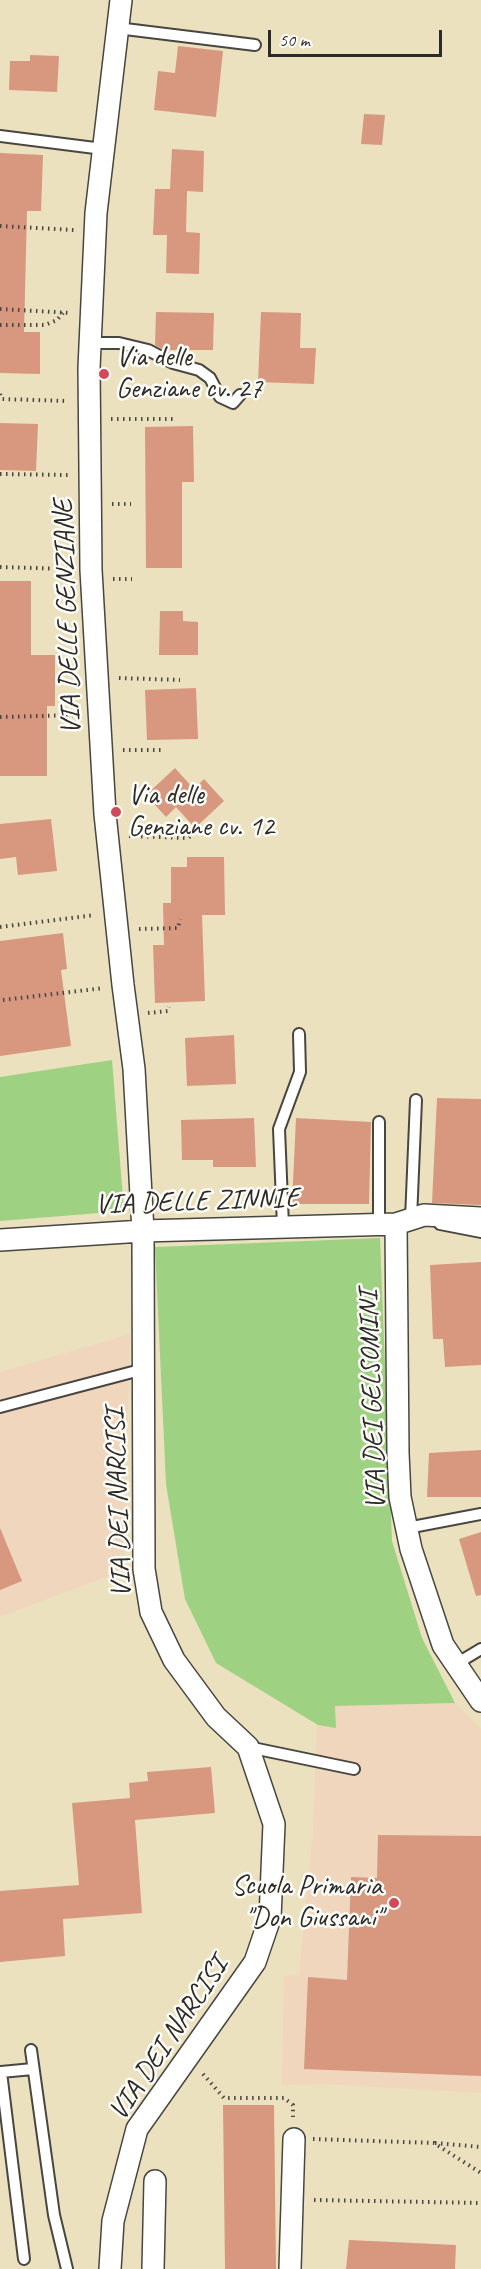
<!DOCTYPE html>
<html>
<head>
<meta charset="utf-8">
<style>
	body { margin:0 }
	#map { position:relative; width:481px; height:2269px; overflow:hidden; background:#ebe1bf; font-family:Caveat,sans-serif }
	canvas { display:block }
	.scale { position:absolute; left:268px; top:30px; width:174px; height:27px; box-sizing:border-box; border:3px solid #2b2b2b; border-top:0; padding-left:8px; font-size:18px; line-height:21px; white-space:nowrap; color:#2b2b2b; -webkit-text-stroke:4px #fdfcf7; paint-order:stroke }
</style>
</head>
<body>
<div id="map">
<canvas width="481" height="2269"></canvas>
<div class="scale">50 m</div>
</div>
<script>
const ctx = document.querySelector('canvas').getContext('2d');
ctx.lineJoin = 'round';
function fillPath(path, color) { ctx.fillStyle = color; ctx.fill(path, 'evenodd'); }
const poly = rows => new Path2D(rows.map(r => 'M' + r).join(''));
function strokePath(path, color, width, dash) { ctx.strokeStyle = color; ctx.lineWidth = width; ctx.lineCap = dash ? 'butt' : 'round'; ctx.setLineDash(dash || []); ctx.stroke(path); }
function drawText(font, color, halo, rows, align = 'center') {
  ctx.font = font + ' Caveat,sans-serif'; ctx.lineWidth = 5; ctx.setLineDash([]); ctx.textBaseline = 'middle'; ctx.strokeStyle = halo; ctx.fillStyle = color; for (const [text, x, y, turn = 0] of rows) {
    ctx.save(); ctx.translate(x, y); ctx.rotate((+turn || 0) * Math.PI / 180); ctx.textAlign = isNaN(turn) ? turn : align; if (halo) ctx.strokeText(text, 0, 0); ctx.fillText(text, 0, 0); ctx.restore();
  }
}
fillPath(poly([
	[130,1334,124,1570,0,1617,0,1372],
	[455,1703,481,1729,481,2093,322,2084,282,2085,284,1976,299,1975,313,1831,317,1725,336,1727,335,1706]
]), '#f0d6bc');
fillPath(poly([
	[112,1060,124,1211,0,1221,0,1077],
	[380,1238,392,1541,422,1638,455,1703,335,1706,336,1728,318,1725,216,1663,185,1599,166,1484,155,1247]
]), '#9ed282');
fillPath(poly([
	[178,46,223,51,216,117,154,110,158,71,175,73],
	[30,55,59,56,57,92,9,90,10,61,30,61],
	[364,114,385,115,382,145,361,144],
	[172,149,204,151,203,192,187,191,186,232,200,233,199,274,166,273,167,235,153,235,155,189,170,189],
	[0,153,43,155,41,211,27,211,24,332,40,332,40,374,0,373],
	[156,312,214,313,213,350,164,350,155,345],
	[261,312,301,313,300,348,316,348,314,384,258,382],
	[0,423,38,424,36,471,0,470],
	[193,426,194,482,182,482,182,568,146,568,145,427],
	[0,581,31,581,31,655,55,655,55,706,47,706,47,776,0,776],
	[160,611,183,611,183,621,198,622,198,655,159,655],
	[196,688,198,739,147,740,145,690],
	[175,768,194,789,204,779,224,801,195,828,176,807,166,817,146,795],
	[51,819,57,871,18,875,16,857,0,859,0,824],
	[187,857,224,857,225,915,202,915,205,1001,155,1003,153,945,164,945,163,903,171,903,171,867,187,867],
	[63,933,67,969,61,970,71,1046,0,1056,0,941],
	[234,1035,236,1084,187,1086,185,1038],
	[437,1098,481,1099,481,1205,432,1203],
	[254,1118,256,1167,213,1167,213,1160,182,1160,181,1120],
	[296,1118,371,1122,369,1204,292,1204],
	[481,1262,481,1365,445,1367,443,1339,433,1339,430,1265],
	[481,1450,481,1497,427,1497,429,1453],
	[0,1528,22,1581,0,1590],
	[481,1532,481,1595,476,1596,459,1539],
	[211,1767,215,1813,135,1820,142,1913,63,1919,65,1956,0,1962,0,1891,79,1885,72,1803,130,1798,129,1783,148,1781,147,1772],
	[378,1835,481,1836,481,2076,304,2069,308,1977,347,1980,351,1877,377,1878],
	[223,2105,274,2105,276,2269,225,2269],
	[349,2240,456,2245,455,2269,346,2269]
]), '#d7987f');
const lane = poly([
	[117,28,255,45],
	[0,136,103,149],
	[90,343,119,343,148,350,173,363,199,370,210,378,220,397,233,403,240,395],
	[379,1122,379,1224],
	[411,1219,416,1100],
	[440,1224,481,1232],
	[283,1226,279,1129,300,1072,299,1034],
	[0,1407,144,1369],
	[407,1528,481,1514],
	[456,1664,481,1649],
	[248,1747,354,1769],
	[31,2050,54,2215,67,2269],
	[24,2259,1,2072,33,2069]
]);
const street = poly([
	[396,1224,398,1453,400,1497,411,1549,443,1645,481,1701],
	[0,1240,143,1231,396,1224,424,1215,481,1218],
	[110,2269,113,2221,137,2129,255,1962,270,1918,274,1824,248,1747,216,1717,174,1660,151,1612,144,1569,143,1231,134,1069,123,985,105,814,91,570,89,368,96,213,121,0],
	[153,2269,155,2181],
	[290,2269,294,2139]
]);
strokePath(lane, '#484641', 14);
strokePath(street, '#484641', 24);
strokePath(poly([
	[0,226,74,230],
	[0,309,71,313],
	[0,325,45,325,57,320,63,313],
	[0,394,2,399,68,401],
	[111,419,177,419],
	[0,474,68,475],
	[112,504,131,504],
	[0,567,69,569],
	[113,579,132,579],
	[119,678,180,680],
	[0,717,78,715],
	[123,750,162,750],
	[129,836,188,838,194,833,192,826],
	[0,927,95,915],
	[139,929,178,928,180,919],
	[3,1000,104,988],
	[148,1013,168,1011,169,1007],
	[203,2074,224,2098,284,2098,293,2105,293,2117],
	[313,2139,434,2143,481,2173],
	[435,2143,481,2147],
	[314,2200,481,2203]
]), '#484641', 4, [1.5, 4.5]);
strokePath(lane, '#fff', 10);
strokePath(street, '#fff', 21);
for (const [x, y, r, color] of [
	[104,374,6,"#d1495b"],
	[116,812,6,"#d1495b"],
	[394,1903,6,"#d1495b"]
]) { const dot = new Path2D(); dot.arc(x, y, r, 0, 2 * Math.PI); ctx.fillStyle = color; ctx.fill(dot); strokePath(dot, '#fdfcf7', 2); }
drawText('28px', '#2b2b2b', '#fdfcf7', [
	["Via delle",116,358],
	["Genziane cv. 27",116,390],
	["Via delle",128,796],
	["Genziane cv. 12",128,828],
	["Scuola Primaria",382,1887,"right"],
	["\"Don Giussani\"",382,1919,"right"]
], 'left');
drawText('28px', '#2b2b2b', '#fdfcf7', [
	["VIA DELLE GENZIANE",68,617,-92],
	["VIA DELLE ZINNIE",197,1202,-2],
	["VIA DEI GELSOMINI",373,1400,-92],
	["VIA DEI NARCISI",119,1503,-92],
	["VIA DEI NARCISI",169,2039,-56]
]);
</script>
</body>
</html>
